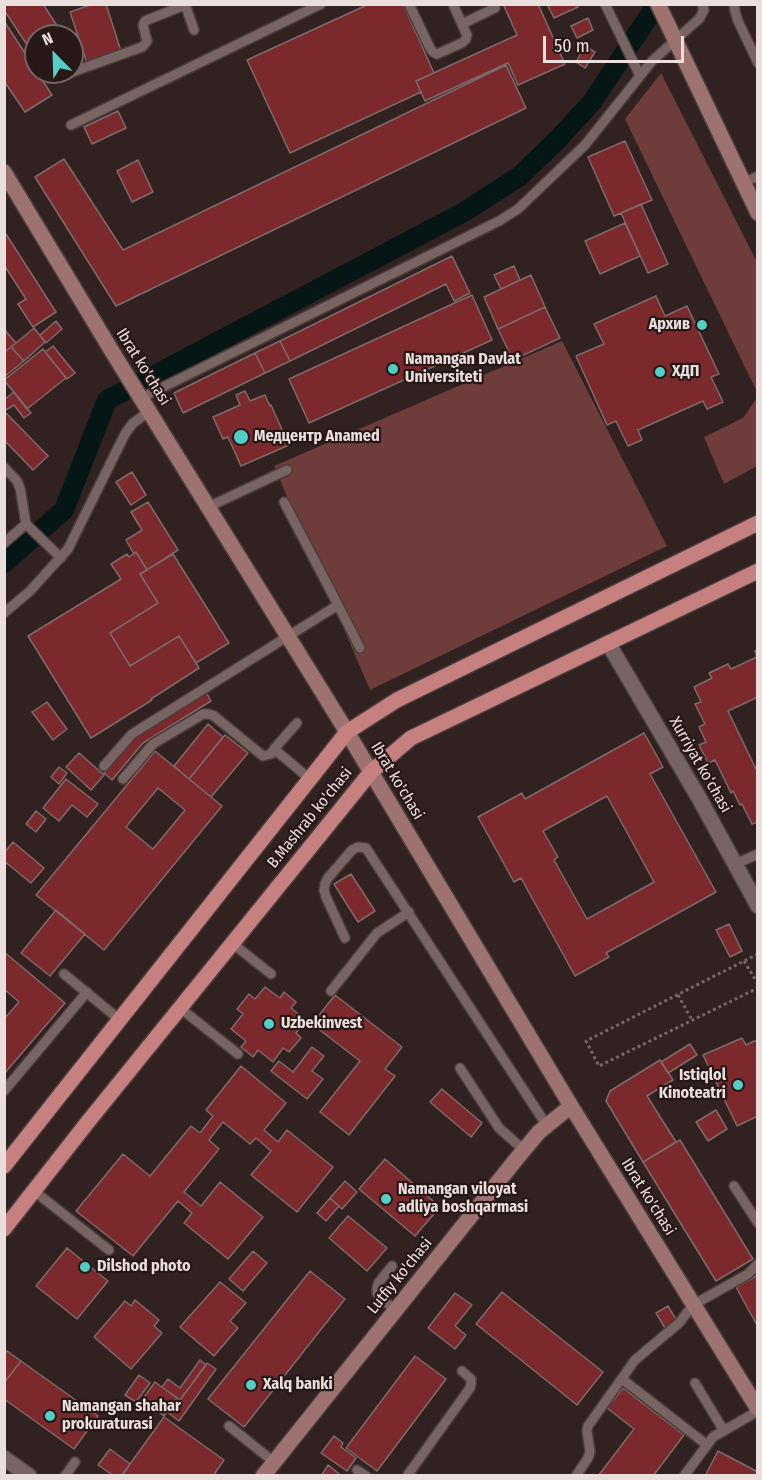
<!DOCTYPE html>
<html>
<head>
<meta charset="utf-8">
<style>
	body { margin:0 }
	#map { position:relative; width:762px; height:1480px; overflow:hidden; background:#312121; font-family:"Fira Sans Condensed",sans-serif }
	canvas { display:block }
	.frame { position:absolute; inset:0; border:6px solid #ebdfde; pointer-events:none }
	.north { position:absolute; left:24px; top:24px; width:60px; height:60px; box-sizing:border-box; background:#271717; border:2px solid #756767; border-radius:50%; rotate:337deg; font-size:16px; font-weight:700; line-height:24px; text-align:center; color:#ebdfde }
	.north::after { content:''; display:block; margin:auto; width:21px; height:27px; background:#54cdc7; clip-path:polygon(50% 0,100% 100%,50% 72%,0 100%) }
	.scale { position:absolute; left:543px; top:36px; width:141px; height:27px; box-sizing:border-box; border:3px solid #ebdfde; border-top:0; padding-left:8px; font-size:18px; line-height:21px; white-space:nowrap; color:#ebdfde; -webkit-text-stroke:4px #271717; paint-order:stroke }
</style>
</head>
<body>
<div id="map">
<canvas width="762" height="1480"></canvas>
<div class="frame"></div>
<div class="north">N</div>
<div class="scale">50 m</div>
</div>
<script>
const ctx = document.querySelector('canvas').getContext('2d');
ctx.lineJoin = 'round';
function fillPath(path, color) { ctx.fillStyle = color; ctx.fill(path, 'evenodd'); }
const poly = rows => new Path2D(rows.map(r => 'M' + r).join(''));
function strokePath(path, color, width, dash) { ctx.strokeStyle = color; ctx.lineWidth = width; ctx.lineCap = dash ? 'butt' : 'round'; ctx.setLineDash(dash || []); ctx.stroke(path); }
function drawText(font, color, halo, rows, align = 'center') {
  ctx.font = font + ' "Fira Sans Condensed",sans-serif'; ctx.lineWidth = 4.5; ctx.setLineDash([]); ctx.textBaseline = 'middle'; ctx.strokeStyle = halo; ctx.fillStyle = color; for (const [text, x, y, turn = 0] of rows) {
    ctx.save(); ctx.translate(x, y); ctx.rotate((+turn || 0) * Math.PI / 180); ctx.textAlign = isNaN(turn) ? turn : align; if (halo) ctx.strokeText(text, 0, 0); ctx.fillText(text, 0, 0); ctx.restore();
  }
}
fillPath(poly([
	[661,73,757,262,757,392,625,119],
	[562,341,667,546,370,690,274,466],
	[757,393,757,466,724,484,704,437,743,418,756,399]
]), '#6f3c3c');
strokePath(poly([
	[4,563,64,510,107,400,464,212,520,176,558,139,592,102,657,4]
]), '#051615', 20);
const building = poly([
	[4,4,43,4,63,35,61,36,36,36,36,52,33,54,4,10,4,4],
	[93,4,106,4,121,51,87,63,70,12,93,4],
	[369,4,403,4,434,73,416,81,421,92,290,153,247,60,369,4],
	[503,4,538,4,565,64,518,85,508,63,425,101,416,81,517,35,503,4],
	[547,4,577,4,578,7,554,18,547,4],
	[588,18,593,30,577,38,571,26,588,18],
	[4,21,36,70,36,72,37,72,52,95,25,112,4,81,4,21],
	[585,46,595,52,585,68,576,62,585,46],
	[506,65,526,108,116,306,35,177,64,159,123,250,506,65],
	[118,111,126,128,92,144,84,127,118,111],
	[625,141,652,200,614,216,588,157,625,141],
	[138,160,153,192,132,202,117,171,138,160],
	[641,204,668,264,648,273,621,213,641,204],
	[625,223,640,256,600,274,585,241,625,223],
	[4,231,56,312,33,327,18,304,26,299,4,265,4,231],
	[452,256,470,293,454,301,446,284,290,361,280,341,452,256],
	[514,266,520,280,501,289,494,275,514,266],
	[531,275,545,307,498,329,484,297,531,275],
	[472,295,492,340,309,423,289,379,472,295],
	[656,296,665,316,687,306,719,374,711,377,723,402,707,409,703,401,638,430,642,440,628,446,616,421,607,425,576,356,604,344,594,324,656,296],
	[545,307,560,338,513,360,498,329,545,307],
	[56,321,62,329,46,343,40,335,56,321],
	[34,328,45,342,24,361,11,347,34,328],
	[4,329,16,343,4,353,4,329],
	[280,341,290,361,265,373,255,353,280,341],
	[53,346,75,373,67,379,45,352,53,346],
	[11,347,24,361,4,377,4,353,11,347],
	[43,349,66,378,27,409,4,380,43,349],
	[255,353,265,373,183,413,174,393,255,353],
	[245,391,250,401,265,395,270,406,271,405,289,445,241,466,228,437,223,439,213,417,240,405,236,395,245,391],
	[14,392,31,413,24,418,14,405,4,411,4,400,14,392],
	[4,411,48,456,33,470,4,440,4,411],
	[132,472,146,495,131,505,116,482,132,472],
	[148,502,178,550,147,570,136,552,134,554,126,540,142,530,131,512,148,502],
	[136,552,147,570,140,574,158,603,110,633,130,666,179,636,199,668,151,699,152,700,91,738,28,636,121,579,111,564,127,554,129,557,136,552],
	[173,554,229,643,196,663,179,636,130,666,110,633,158,603,140,574,173,554],
	[758,650,758,697,728,711,758,773,758,822,752,824,742,804,740,805,733,791,731,793,715,760,708,763,699,745,706,742,699,727,705,724,695,704,701,702,694,687,712,678,709,673,728,664,731,669,757,657,755,651,758,650],
	[206,692,211,701,143,743,112,780,104,773,136,736,206,692],
	[47,702,67,729,53,740,32,712,47,702],
	[208,724,223,737,189,779,174,766,208,724],
	[644,733,663,767,650,774,716,892,606,953,609,957,575,976,521,878,514,882,478,817,522,793,525,799,644,733],
	[607,796,654,882,587,919,554,860,558,857,543,831,607,796],
	[225,735,248,753,211,797,189,779,225,735],
	[155,751,222,806,104,950,36,895,155,751],
	[158,788,185,810,153,849,126,827,158,788],
	[79,753,104,775,91,790,66,767,79,753],
	[59,767,67,773,59,784,51,777,59,767],
	[66,779,98,804,87,817,72,805,59,821,43,808,66,779],
	[36,811,46,819,36,832,26,824,36,811],
	[13,842,44,868,31,883,4,861,4,853,13,842],
	[351,874,375,911,358,922,334,884,351,874],
	[56,910,85,934,50,976,21,953,56,910],
	[729,924,742,951,730,957,716,930,729,924],
	[4,952,65,1003,4,1074,4,1019,19,1002,4,989,4,952],
	[265,987,280,998,284,992,296,1002,291,1008,306,1020,296,1033,301,1038,289,1052,283,1048,273,1062,258,1050,253,1057,241,1047,246,1041,231,1029,243,1014,237,1009,249,994,255,999,265,987],
	[335,995,402,1047,385,1069,395,1076,349,1135,320,1112,360,1061,312,1024,335,995],
	[742,1038,746,1045,754,1041,758,1041,758,1116,737,1126,703,1055,742,1038],
	[690,1044,697,1055,668,1073,661,1062,690,1044],
	[312,1047,324,1056,312,1071,323,1079,307,1099,271,1071,279,1061,293,1072,312,1047],
	[660,1060,673,1080,647,1096,676,1142,643,1162,606,1101,610,1091,660,1060],
	[241,1066,286,1103,264,1130,278,1142,287,1130,333,1167,297,1212,251,1175,271,1151,256,1138,250,1144,223,1122,209,1140,219,1149,184,1192,201,1206,220,1182,263,1217,228,1259,184,1223,192,1213,178,1201,133,1256,76,1211,123,1154,150,1176,191,1126,200,1133,213,1116,206,1110,241,1066],
	[442,1089,482,1123,471,1137,430,1102,442,1089],
	[716,1110,727,1129,708,1141,696,1122,716,1110],
	[680,1140,753,1259,716,1281,643,1162,680,1140],
	[385,1159,440,1207,415,1236,359,1189,385,1159],
	[345,1181,357,1192,342,1209,330,1198,345,1181],
	[330,1198,339,1206,326,1221,317,1213,330,1198],
	[348,1216,387,1248,367,1271,329,1238,348,1216],
	[67,1248,108,1281,77,1319,36,1286,67,1248],
	[253,1251,267,1263,243,1291,229,1279,253,1251],
	[310,1271,345,1299,244,1427,208,1399,310,1271],
	[758,1275,758,1327,736,1287,758,1275],
	[220,1282,246,1303,230,1321,238,1328,214,1356,180,1327,220,1282],
	[502,1292,603,1372,577,1405,476,1324,502,1292],
	[455,1293,472,1305,455,1326,466,1335,455,1349,428,1328,455,1293],
	[135,1300,159,1320,154,1326,162,1333,131,1369,94,1337,125,1301,131,1306,135,1300],
	[668,1306,677,1321,665,1328,656,1313,668,1306],
	[7,1351,21,1361,4,1383,4,1354,7,1351],
	[415,1356,446,1379,377,1471,346,1448,415,1356],
	[200,1360,206,1365,180,1400,162,1387,168,1379,180,1388,200,1360],
	[21,1361,98,1416,74,1449,4,1399,4,1383,21,1361],
	[207,1363,216,1369,179,1421,167,1412,177,1398,180,1400,207,1363],
	[139,1375,150,1383,136,1402,125,1395,139,1375],
	[155,1382,177,1398,164,1416,142,1400,155,1382],
	[623,1388,684,1435,653,1476,598,1476,634,1429,607,1408,623,1388],
	[164,1417,224,1460,213,1476,122,1475,164,1417],
	[334,1436,343,1443,341,1447,356,1458,347,1471,321,1453,334,1436],
	[110,1449,130,1464,122,1476,114,1476,98,1465,110,1449],
	[718,1451,758,1472,758,1476,705,1476,718,1451],
	[328,1465,342,1476,321,1476,328,1465]
]);
fillPath(building, '#7c292e');
strokePath(building, '#7f6a6a', 1.5);
const lane = poly([
	[185,4,194,30],
	[409,4,430,48,433,52,437,54,462,43,466,39,467,35,465,31,453,4],
	[605,4,640,76],
	[734,4,735,11,738,21,758,63],
	[462,24,495,8],
	[64,75,142,47,145,44,147,41,143,25,145,21,185,5],
	[71,125,321,4],
	[743,183,758,176],
	[141,398,499,221,518,209,585,145,652,61,699,19,704,10,702,4],
	[4,467,17,481,20,488,26,524],
	[284,502,338,605],
	[208,507,287,470],
	[4,543,26,524,61,558],
	[4,613,30,591,68,549,125,434,133,423,149,412],
	[297,723,274,749,310,779],
	[104,766,132,734,338,605,360,648],
	[123,779,153,744,203,714,209,714,214,716,263,756,271,754,274,749],
	[735,864,758,854],
	[345,938,326,897,324,890,325,884,328,878,352,850,358,847,366,848,547,1126],
	[232,943,271,974],
	[64,974,120,1020],
	[331,991,377,933,409,912],
	[180,1008,238,1054],
	[460,1068,499,1128,524,1150],
	[4,1091,87,992],
	[734,1186,758,1223],
	[34,1191,109,1250],
	[392,1266,379,1282,377,1288,377,1293,380,1298,396,1310],
	[622,1379,707,1445],
	[695,1383,724,1431],
	[229,1426,274,1462],
	[357,1470,366,1476],
	[65,1476,75,1462],
	[407,1476,470,1388,471,1384,471,1379,462,1371],
	[576,1476,588,1458,590,1452,587,1431,588,1426,635,1360,679,1323,693,1305,748,1274,758,1264],
	[684,1476,713,1437,758,1411]
]);
const street = poly([
	[608,643,699,798,758,906],
	[4,1458,29,1476]
]);
const secondary = poly([
	[658,4,758,213],
	[4,172,113,353,347,732,571,1106,758,1409],
	[263,1476,518,1157,539,1132,571,1106]
]);
const primary = poly([
	[4,1166,347,732,397,700,758,523],
	[4,1229,87,1123,371,772,411,738,758,571]
]);
strokePath(lane, '#4b3d3d', 12);
strokePath(street, '#4b3d3d', 18);
strokePath(secondary, '#4b3d3d', 18);
strokePath(primary, '#4b3d3d', 18);
strokePath(poly([
	[758,954,586,1041,599,1066,758,988],
	[744,961,758,984],
	[678,995,692,1020]
]), '#766767', 3, [3, 3]);
strokePath(lane, '#786463', 9);
strokePath(street, '#786463', 15);
strokePath(secondary, '#9e7271', 15);
strokePath(primary, '#c5807f', 15);
for (const [x, y, r, color] of [
	[702,325,6,"#54cdc7"],
	[393,369,6,"#54cdc7"],
	[660,372,6,"#54cdc7"],
	[241,437,8,"#54cdc7"],
	[269,1024,6,"#54cdc7"],
	[738,1085,6,"#54cdc7"],
	[386,1199,6,"#54cdc7"],
	[85,1267,6,"#54cdc7"],
	[251,1385,6,"#54cdc7"],
	[50,1416,6,"#54cdc7"]
]) { const dot = new Path2D(); dot.arc(x, y, r, 0, 2 * Math.PI); ctx.fillStyle = color; ctx.fill(dot); strokePath(dot, '#271717', 2); }
drawText('bold 16px', '#ebdfde', '#271717', [
	["Архив",690,325,"right"],
	["Namangan Davlat",405,360],
	["Universiteti",405,378],
	["ХДП",672,372],
	["Медцентр Anamed",254,437],
	["Uzbekinvest",281,1024],
	["Istiqlol",726,1076,"right"],
	["Kinoteatri",726,1094,"right"],
	["Namangan viloyat",398,1190],
	["adliya boshqarmasi",398,1208],
	["Dilshod photo",97,1267],
	["Xalq banki",263,1385],
	["Namangan shahar",62,1407],
	["prokuraturasi",62,1425]
], 'left');
drawText('16px', '#ebdfde', '#271717', [
	["Ibrat ko'chasi",143,367,58],
	["Xurriyat ko‘chasi",700,765,60],
	["Ibrat ko'chasi",397,781,59],
	["B.Mashrab ko'chasi",310,818,-51],
	["Ibrat ko'chasi",648,1197,58],
	["Lutfiy ko'chasi",400,1276,-51]
]);
</script>
</body>
</html>
